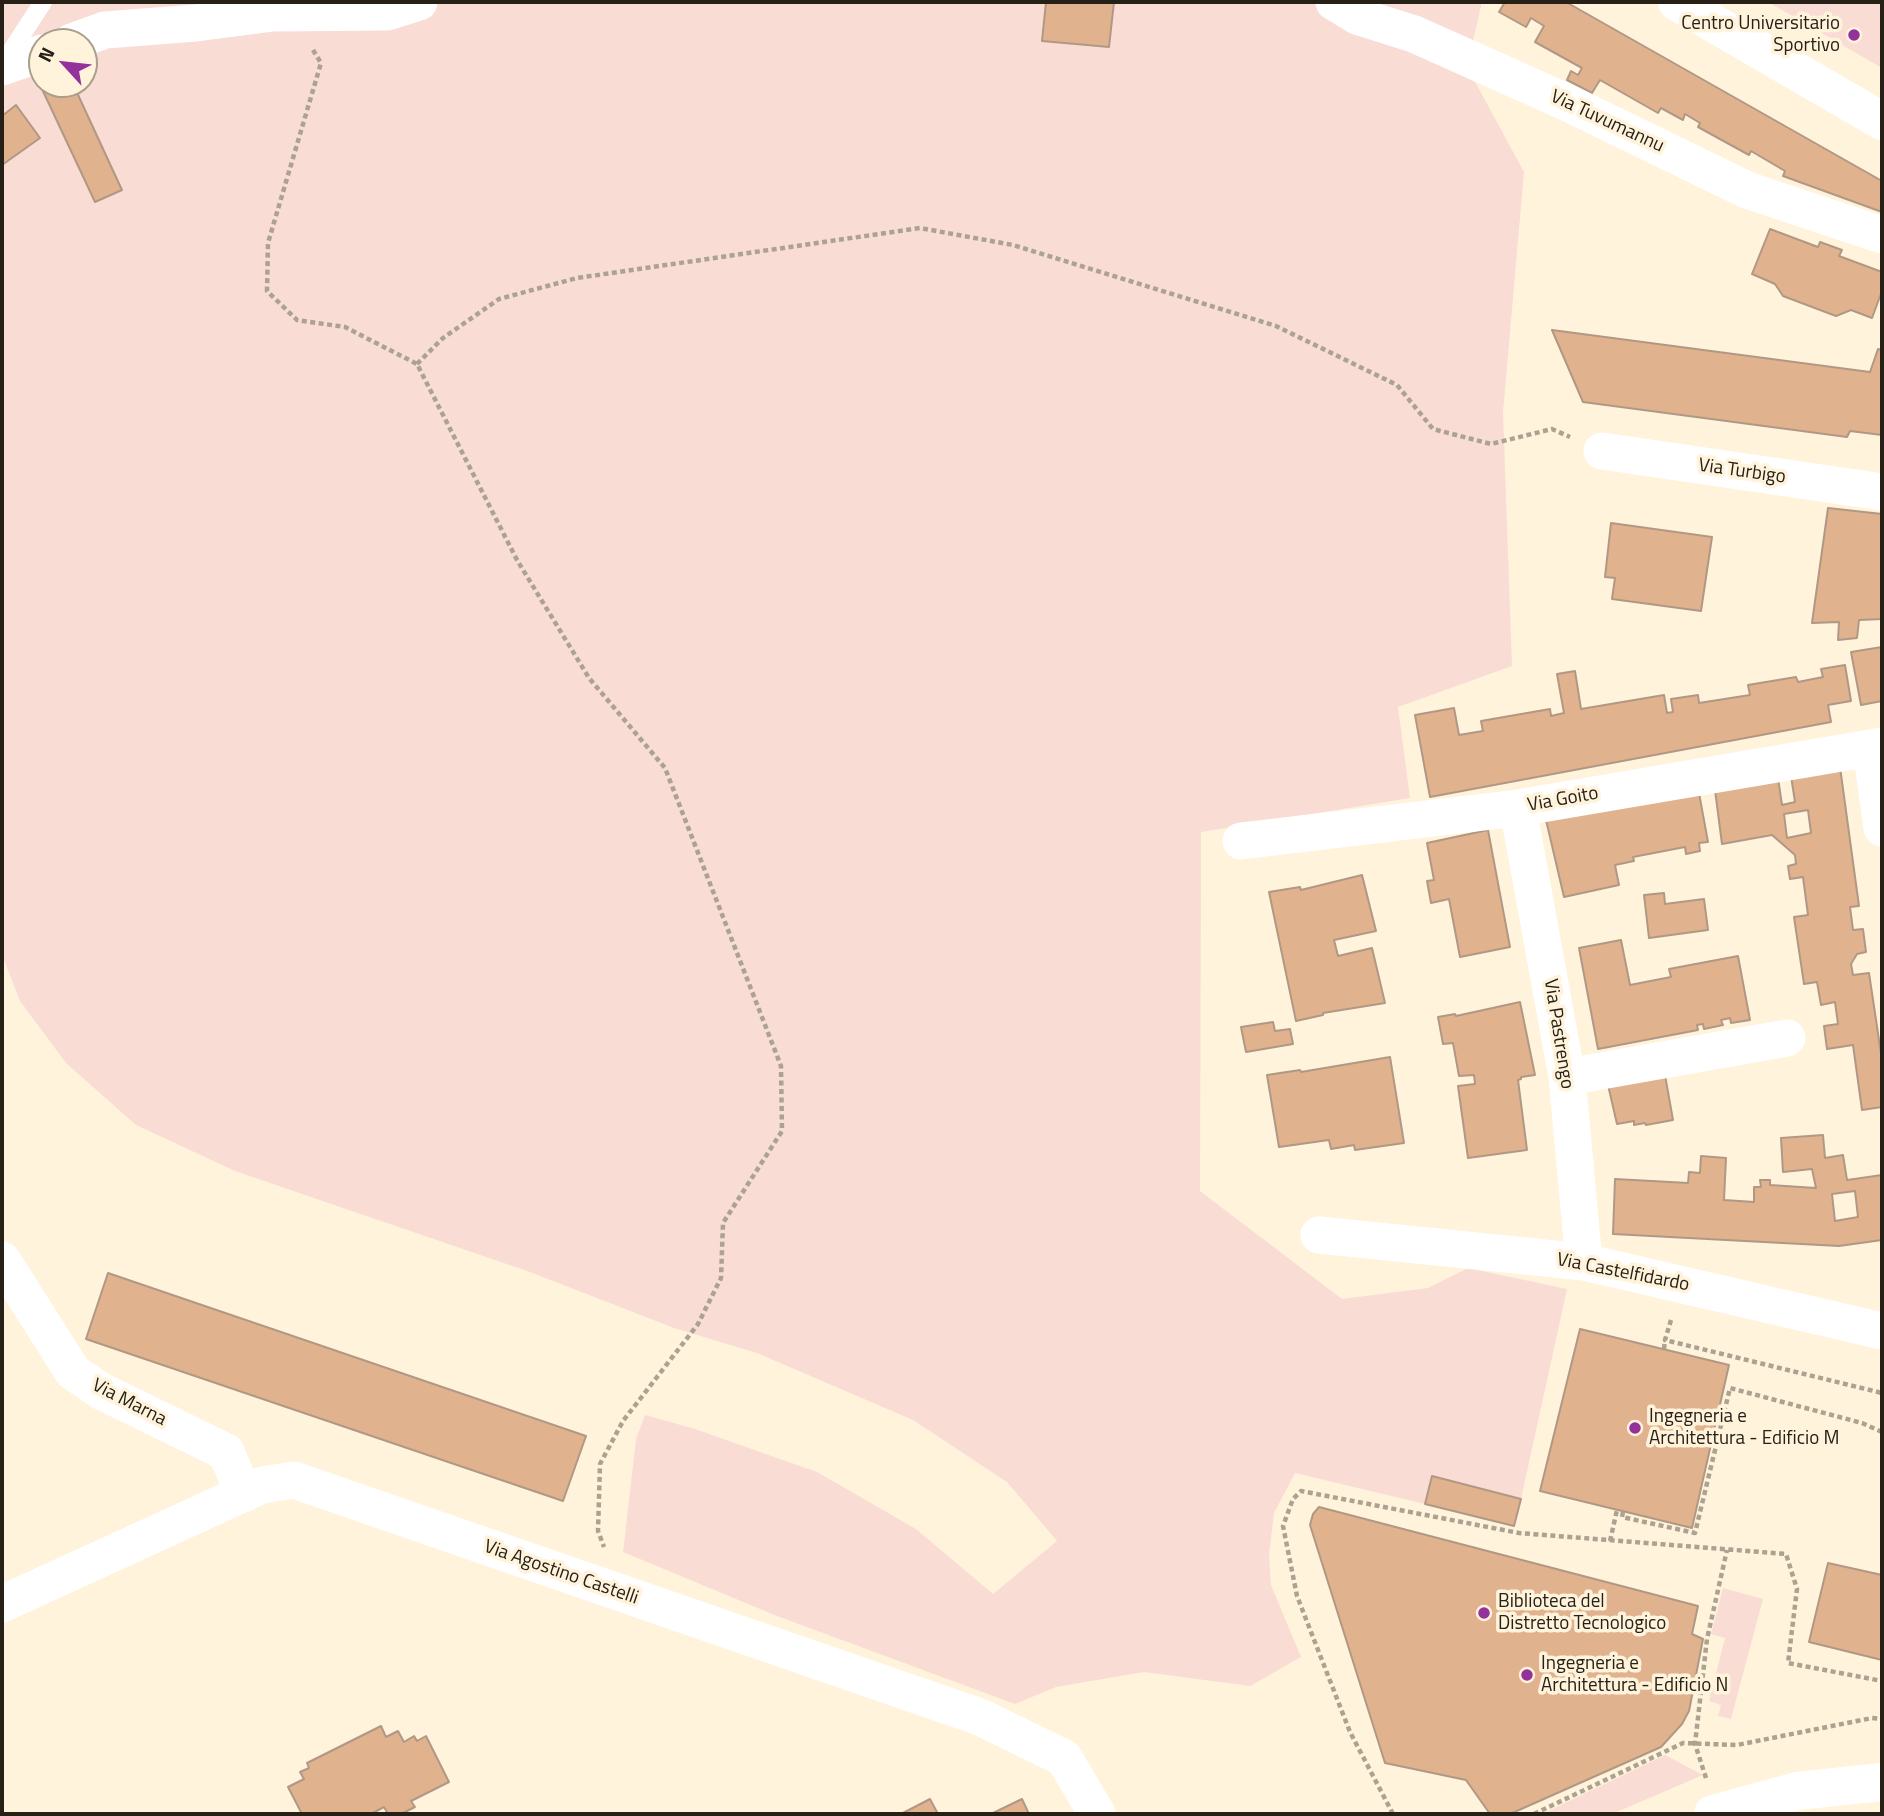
<!DOCTYPE html>
<html>
<head>
<meta charset="utf-8">
<style>
	body { margin:0 }
	#map { position:relative; width:1884px; height:1816px; overflow:hidden; background:#fff3dc; font-family:"Titillium Web",sans-serif }
	canvas { display:block }
	.frame { position:absolute; inset:0; border:4px solid #262016; pointer-events:none }
	.north { position:absolute; left:28px; top:28px; width:70px; height:70px; box-sizing:border-box; background:#fff3dc; border:2px solid #a89f8d; border-radius:50%; rotate:297deg; font-size:19px; font-weight:700; line-height:28px; text-align:center; color:#262016 }
	.north::after { content:''; display:block; margin:auto; width:24px; height:32px; background:#93329a; clip-path:polygon(50% 0,100% 100%,50% 72%,0 100%) }
</style>
</head>
<body>
<div id="map">
<canvas width="1884" height="1816"></canvas>
<div class="frame"></div>
<div class="north">N</div>
</div>
<script>
const g = document.querySelector('canvas').getContext('2d');
g.lineJoin = 'round';
function fillPath(path, color) {
  g.fillStyle = color;
  g.fill(path, 'evenodd');
}
function stroke(path, color, width, dash) {
  g.strokeStyle = color;
  g.lineWidth = width;
  g.lineCap = dash ? 'butt' : 'round';
  g.setLineDash(dash || []);
  g.stroke(path);
}
function label(font, color, halo, rows, align = 'center') {
  g.font = font + ' "Titillium Web",sans-serif';
  g.lineWidth = 7;
  g.setLineDash([]);
  g.textBaseline = 'middle';
  g.strokeStyle = halo;
  g.fillStyle = color;
  for (const [text, x, y, turn = 0] of rows) {
    g.save();
    g.translate(x, y);
    g.rotate((+turn || 0) * Math.PI / 180);
    g.textAlign = isNaN(turn) ? turn : align;
    if (halo) g.strokeText(text, 0, 0);
    g.fillText(text, 0, 0);
    g.restore();
  }
}
fillPath(new Path2D(`
	M2,2H1482L1467,67L1524,172L1503,412L1512,666L1398,707L1410,798L1201,832L1200,1191L1342,1299L1428,1288L1468,1268L1567,1289L1521,1499L1433,1476L1425,1504L1295,1473L1274,1513L1269,1555L1271,1585L1301,1657L1250,1686L1144,1672L1056,1687L1015,1704L777,1616L623,1552L636,1439L645,1415L695,1429L817,1472L916,1529L993,1594L1057,1541L1007,1482L913,1420L757,1353L674,1328L530,1272L235,1171L136,1125L66,1063L20,1001L2,955ZM42,42H84V84H42Z
	M1768,2H1882V68Z
	M1723,1588L1763,1599L1731,1719L1718,1716L1721,1705L1709,1701L1725,1638L1711,1634Z
	M1665,1755L1703,1775L1612,1814H1542Z`), '#f9dcd4');
const building = new Path2D(`
	M1046,2H1114L1109,47L1042,41Z
	M1505,2H1566L1882,181V212L1783,176L1785,171L1751,151L1749,155L1698,127L1700,123L1685,114L1683,120L1661,108L1658,113L1600,80L1592,93L1567,80L1571,71L1578,75L1582,68L1535,42L1544,26L1531,18L1526,27L1499,12Z
	M52,84H73L122,190L95,202L42,89Z
	M16,105L40,138L2,165V116Z
	M1770,229L1818,247L1820,242L1842,250L1839,256L1882,272V291L1872,318L1851,310L1836,316L1783,296L1775,284L1752,274Z
	M1552,330L1870,372L1878,349L1882,350V435L1850,431L1847,437L1583,402Z
	M1828,508L1882,514V619L1859,620L1857,638L1838,640L1839,622L1812,623Z
	M1611,523L1712,537L1701,611L1612,599L1615,578L1605,577Z
	M1882,647V701L1861,705L1851,652Z
	M1845,665L1851,701L1828,705L1831,722L1430,797L1415,715L1454,708L1459,735L1483,731L1481,721L1550,709L1551,716L1564,713L1557,674L1575,671L1581,709L1664,695L1667,713L1673,712L1671,699L1698,695L1699,703L1750,695L1748,685L1796,677L1798,682L1823,677L1821,669Z
	M1840,767L1859,906L1850,907L1853,930L1863,929L1866,952L1857,954L1851,964L1853,975L1869,973L1882,1060V1107L1862,1110L1853,1045L1827,1049L1824,1026L1838,1024L1835,1002L1821,1005L1817,982L1804,984L1794,917L1808,915L1803,877L1790,879L1788,866L1796,864L1795,855L1772,835L1722,844L1715,790L1778,778L1782,805L1795,802L1791,776ZM1808,810L1811,833L1787,838L1784,814Z
	M1699,793L1708,842L1699,843L1700,851L1686,854L1685,847L1633,857L1634,861L1615,865L1619,885L1564,897L1546,820Z
	M1488,830L1510,947L1460,957L1449,899L1431,903L1427,881L1434,880L1427,843Z
	M1362,875L1376,931L1334,940L1338,956L1372,948L1385,1003L1323,1013V1015L1296,1021L1269,892L1300,887L1301,890Z
	M1664,893L1665,904L1704,899L1708,930L1649,938L1644,895Z
	M1621,940L1630,985L1671,977L1669,969L1738,956L1750,1020L1731,1023L1730,1018L1721,1020L1723,1025L1704,1029L1703,1024L1697,1025L1698,1030L1598,1049L1579,948Z
	M1520,1002L1535,1075L1521,1077V1079L1518,1080L1527,1150L1468,1158L1458,1086L1475,1084L1474,1075L1459,1076L1453,1043L1443,1044L1438,1017L1455,1014L1456,1016Z
	M1273,1022L1275,1031L1290,1029L1293,1044L1246,1052L1241,1027Z
	M1390,1057L1404,1143L1355,1150L1354,1145L1331,1149L1329,1140L1279,1147L1267,1075L1300,1070L1301,1072Z
	M1665,1075L1673,1120L1646,1125L1645,1123L1634,1125V1121L1617,1124L1608,1085Z
	M1823,1135L1825,1158L1843,1155L1847,1180L1882,1175V1240L1839,1246L1613,1234L1615,1179L1688,1183L1689,1172L1700,1173L1701,1156L1726,1158L1724,1200L1754,1202V1187H1761L1760,1180H1770V1185L1816,1188L1812,1169L1783,1172L1781,1138ZM1855,1191L1858,1217L1835,1221L1832,1194Z
	M108,1273L586,1436L563,1501L86,1339Z
	M1580,1329L1729,1365L1692,1528L1540,1491Z
	M1432,1476L1521,1499L1514,1526L1425,1504Z
	M1319,1507L1698,1606L1692,1634L1703,1639L1689,1711L1682,1724L1661,1747L1510,1814H1490L1466,1780L1385,1763L1310,1525L1313,1514Z
	M1828,1563L1882,1575V1660L1809,1642Z
	M381,1726L386,1737L398,1731L404,1742L414,1736L417,1741L426,1736L449,1782L411,1801L415,1807L401,1814H388L384,1807L371,1814H302L288,1787L304,1779L300,1772L309,1768L307,1763Z
	M930,1799L938,1814H901Z
	M1022,1799L1029,1814H991Z`);
fillPath(building, '#e1b28e');
stroke(building, '#b19885', 2);
stroke(new Path2D(`
	M313,50L321,63L268,243L267,291L297,320L345,327L417,364L517,560L589,678L665,768L781,1066L782,1131L723,1223L721,1278L698,1324L623,1421L600,1464L598,1531L604,1547
	M417,364L443,338L499,299L577,278L920,228L1013,245L1276,326L1397,385L1433,429L1491,444L1552,429L1570,437
	M1671,1320L1665,1340L1882,1393
	M1664,1349L1665,1340
	M1623,1512L1622,1517L1695,1533L1730,1388L1862,1423L1882,1432
	M1610,1541L1617,1510
	M1706,1778L1695,1744L1707,1639L1727,1550
	M1393,1814L1350,1732L1297,1596L1283,1526L1293,1499L1301,1491L1519,1533L1786,1554L1797,1589L1788,1663L1882,1681
	M1534,1814L1683,1743L1737,1745L1872,1718L1882,1719`), '#aba290', 4.5, [5, 3.5]);
stroke(new Path2D(`
	M4,62L43,2`), '#fff', 18);
stroke(new Path2D(`
	M1334,2L1357,16L1414,34L1566,102L1747,190L1882,235
	M72,42L105,30L196,23L273,13L387,12L419,2
	M2,67L42,53
	M1602,451L1882,492
	M1871,748L1882,828
	M1518,808L1567,1077L1584,1262
	M1241,841L1518,808L1882,746
	M1567,1077L1787,1038
	M1319,1235L1584,1262L1882,1331
	M2,1260L73,1372L101,1391L226,1452L244,1494
	M2,1604L262,1485L294,1480L980,1717L1064,1758L1097,1814`), '#fff', 37);
stroke(new Path2D(`
	M1677,2L1882,121
	M1713,1814L1797,1791L1882,1782`), '#fff', 38);
for (const [x, y, r, color] of [
	[1854,35,7,"#93329a"],
	[1635,1428,7,"#93329a"],
	[1484,1613,7,"#93329a"],
	[1527,1675,7,"#93329a"]
]) {
  const dot = new Path2D();
  dot.arc(x, y, r, 0, 2 * Math.PI);
  g.fillStyle = color;
  g.fill(dot);
  stroke(dot, '#fff3dc', 2.5);
}
label('19px', '#262016', '#fff3dc', [
	["Centro Universitario",1840,24,"right"],
	["Sportivo",1840,46,"right"],
	["Ingegneria e",1649,1417],
	["Architettura - Edificio M",1649,1439],
	["Biblioteca del",1498,1602],
	["Distretto Tecnologico",1498,1624],
	["Ingegneria e",1541,1664],
	["Architettura - Edificio N",1541,1686]
], 'left');
label('19px', '#262016', '#fff3dc', [
	["Via Tuvumannu",1607,122,25],
	["Via Turbigo",1742,472,8],
	["Via Goito",1563,800,-10],
	["Via Pastrengo",1558,1034,81],
	["Via Castelfidardo",1623,1273,11],
	["Via Marna",129,1403,27],
	["Via Agostino Castelli",561,1573,19]
]);
</script>
</body>
</html>
